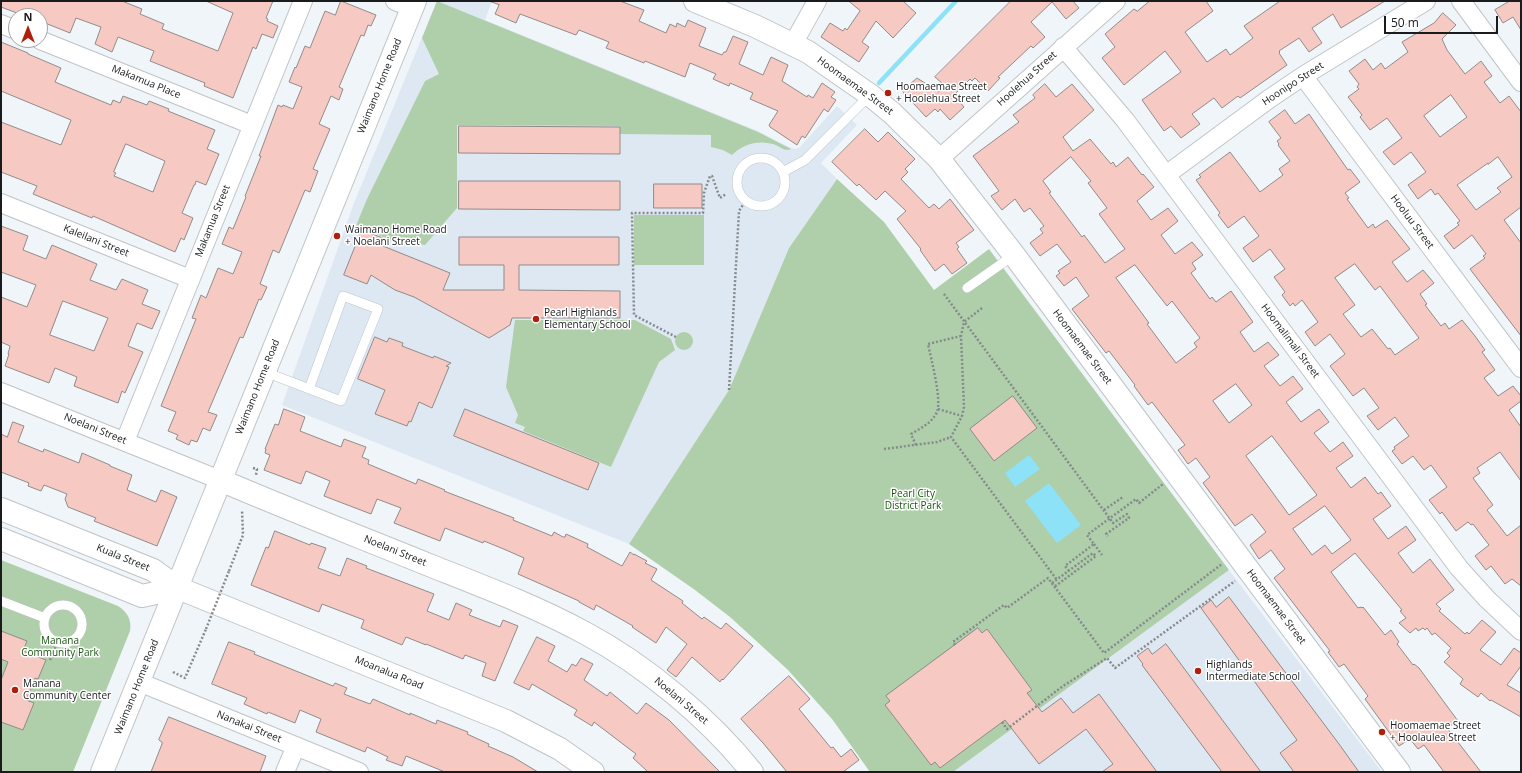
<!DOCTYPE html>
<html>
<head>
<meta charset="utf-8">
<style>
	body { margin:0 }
	#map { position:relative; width:1522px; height:773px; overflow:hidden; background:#f0f5fa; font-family:"Open Sans",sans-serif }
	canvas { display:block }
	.frame { position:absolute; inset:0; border:2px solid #191b1c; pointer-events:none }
	.north { position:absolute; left:8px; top:8px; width:40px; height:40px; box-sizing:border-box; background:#fff; border:1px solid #a3a4a4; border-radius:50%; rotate:0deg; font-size:11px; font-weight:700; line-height:16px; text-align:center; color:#191b1c }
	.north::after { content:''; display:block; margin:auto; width:14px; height:18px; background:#ae1f0c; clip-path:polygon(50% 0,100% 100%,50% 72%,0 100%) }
	.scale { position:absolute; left:1384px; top:16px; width:114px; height:18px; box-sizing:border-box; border:2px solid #191b1c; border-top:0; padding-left:5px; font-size:12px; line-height:14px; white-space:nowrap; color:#191b1c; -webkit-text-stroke:3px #fff; paint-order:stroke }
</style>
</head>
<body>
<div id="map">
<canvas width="1522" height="773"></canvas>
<div class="frame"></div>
<div class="north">N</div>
<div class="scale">50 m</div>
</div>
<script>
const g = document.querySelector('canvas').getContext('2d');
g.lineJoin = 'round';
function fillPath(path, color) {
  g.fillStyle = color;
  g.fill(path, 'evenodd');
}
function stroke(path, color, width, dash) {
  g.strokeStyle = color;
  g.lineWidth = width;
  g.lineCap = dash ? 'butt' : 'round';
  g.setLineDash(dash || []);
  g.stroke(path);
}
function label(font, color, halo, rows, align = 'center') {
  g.font = font + ' "Open Sans",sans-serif';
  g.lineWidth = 3;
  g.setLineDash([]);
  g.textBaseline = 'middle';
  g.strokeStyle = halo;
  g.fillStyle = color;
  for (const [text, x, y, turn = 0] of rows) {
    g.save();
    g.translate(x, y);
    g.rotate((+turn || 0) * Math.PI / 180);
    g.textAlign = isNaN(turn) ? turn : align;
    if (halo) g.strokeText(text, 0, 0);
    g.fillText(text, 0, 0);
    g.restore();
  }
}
fillPath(new Path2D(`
	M437,1H492L485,20L758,131L791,148L795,149L799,148L837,106L857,125L821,163L837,179L789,248L729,390L629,544L282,405L354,203Z
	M1229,570L1382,772H953Z`), '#dee8f3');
fillPath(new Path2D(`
	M437,1L758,132L791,149C784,152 780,146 773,144C758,140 743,144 732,155L723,150L711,147V135L620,134V126L457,125V208L425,245L388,239L356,226L367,199L425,81L439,74L422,38Z
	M837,179L884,222L934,290L989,249L1229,570L953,772H870L832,719L788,670L730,617L695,590L629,544L729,390L789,248Z
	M634,215H704V265H634Z
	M515,320H635L671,339L675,350L659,362L611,467L523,431L525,427L515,423L518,415L506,387Z
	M675 341a9 9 0 1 1 18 0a9 9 0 1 1-18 0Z
	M1,560L118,606C127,612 132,619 130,631L73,772H1Z`), '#afcfaa');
fillPath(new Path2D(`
	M1029,455L1040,469L1015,487L1005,473Z
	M1049,483L1081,525L1057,543L1025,501Z`), '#8de2f7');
stroke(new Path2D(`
	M879,83L956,1`), '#8de2f7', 4.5);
const building = new Path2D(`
	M1,1H122L142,9L140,14L164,24L162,29L218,51L233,13L206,1H273L266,18L268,19L267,21L278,26L273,38L262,34L256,49L253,47L233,98L204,86L205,83L150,61L154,51L118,37L112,52L95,44L101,27L76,18L70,33L40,21V16H25L1,7Z
	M341,1L376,15L371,26L368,25L364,36L361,35L339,87L343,89L339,100L331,96L319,124L330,129L313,169L318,171L310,192L305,190L279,253L273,250L260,284L267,287L261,300L259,299L243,338L240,337L208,412L217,415L210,431L203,428L197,442L191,440L189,445L176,439L178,435L168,431L176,412L161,406L196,319L192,318L201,295L206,298L218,268L233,274L242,252L222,244L229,227L233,229L246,197L245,196L261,156H259L278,105L282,107L283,105L293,109L302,87L289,82L295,67L296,68L305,46L310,48L325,11L335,15Z
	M489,1H620L644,10L639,21L666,33L670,24L676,27L677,23L685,27L688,20L706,28L699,46L722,55L724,52H726L733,36L748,42L739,64L763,75L771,57L788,65L782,81L807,97L808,95L813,98L822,83L835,92L831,97L836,100L828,112L824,109L805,138L802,136L797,145L770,127L769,125L778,111L750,99L753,93L730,83L729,86L713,79L716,74L690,63L685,77L645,61L644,63L606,48L609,42L579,30L576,35L520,14L516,23L495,14L499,5Z
	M849,1H903L916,13L893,38L876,21L862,42L869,47L859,62L821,37L830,23L843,31L845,28L847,30L860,11Z
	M1011,1H1073L1079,8L1066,19L1052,2L1031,22L1045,37L1033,48L1031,46L998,77L1000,78L988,91L975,78L972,81L970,79L954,95L964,107L950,120L940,109L938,112L935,109L926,117L902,91L917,78L939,92L944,85L935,77Z
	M1150,1H1206L1213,11L1185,32L1207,62L1226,49L1230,55L1253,38L1244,26L1280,1H1385L1341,28L1333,14L1312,28L1322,43L1309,52L1299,38L1279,51L1280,52L1279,53L1287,65L1240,98L1238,96L1222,108L1214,98L1192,114L1200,124L1181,138L1171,126L1164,131L1142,100L1181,72L1165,51L1124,85L1102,58L1115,47L1105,34L1134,9L1137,11Z
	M1510,1H1521V30L1513,17L1503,23L1495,10Z
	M1443,13L1456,25L1442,39L1447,50L1465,74L1481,61L1492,76L1484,82L1500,103L1509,96L1521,112V207L1504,220L1521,243V336L1470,269L1485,258L1483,256L1486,254L1472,235L1454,249L1444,236L1459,225L1457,223L1460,221L1438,193L1435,195L1431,189L1418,199L1408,185L1426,172L1411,152L1394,165L1383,152L1402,138L1387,118L1370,130L1360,117L1362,115L1348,97L1359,89L1357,87L1359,84L1349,71L1365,59L1373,70L1381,63L1385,69L1408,52L1402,42L1434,23ZM1451,95L1467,117L1440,137L1424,116ZM1498,157L1512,177L1497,188L1501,192L1476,210L1457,185L1488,163V164Z
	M1,42L28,53V54L61,68L55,82L111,105L113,100L120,103L123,96L147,105L149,101L169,109L168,111L215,130L207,149L219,154L206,185L196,181L195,185H194L182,213L193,218L184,240L181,238L175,252L93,216L92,218L33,194L37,186L1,172V122L61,145L71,120L1,91ZM126,144L165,161L153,192L114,176L116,173L114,172Z
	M1045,84L1056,97L1072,84L1094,110L1063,137L1073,151L1090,139L1111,164L1113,162L1116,167L1128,157L1142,175L1143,174L1154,187L1137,201L1151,220L1168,208L1178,221L1161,235L1175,254L1192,242L1203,255L1192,263L1196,269L1191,273L1210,299L1212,297L1216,302L1231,291L1253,322L1240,332L1254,352L1268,342L1279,355L1264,366L1280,386L1293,376L1303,389L1286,402L1301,422L1319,409L1329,422L1314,433L1330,452L1343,442L1353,456L1336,468L1351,488L1365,477L1378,494L1381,492L1391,506L1373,519L1388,539L1406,526L1416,540L1398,553L1413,573L1430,559L1454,590L1436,604L1441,609L1439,611L1465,634L1467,632L1469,634L1482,620L1496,632L1480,650L1501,665L1514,648L1521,653V666L1507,685L1521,693V717L1491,700L1490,701L1481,693L1478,697L1460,684L1463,679L1444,662L1450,656L1447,653L1451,648L1435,633L1432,635L1427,628L1425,630L1423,628L1418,631L1416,628L1410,633L1399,623L1406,618L1400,611L1402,610L1355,553L1331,572L1358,608L1361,607L1362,608L1363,607L1385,635L1391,630L1399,642L1397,644L1413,665L1414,664L1419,668L1458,721L1447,728L1481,772H1444L1424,745L1418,749L1410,739L1399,746L1365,699L1368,696L1344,664L1339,667L1328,652L1330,651L1274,578L1285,569L1271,550L1259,559L1250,545L1266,532L1252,514L1235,526L1203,483L1210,477L1196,458L1188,464L1178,450L1185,445L1152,402L1148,405L1134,386L1135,385L1109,351L1106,353L1072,309L1089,296L1076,277L1064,286L1056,276L1060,273L1058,271L1071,262L1057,244L1040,256L1030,243L1043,233L1040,229L1044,226L1030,208L1024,212L1015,199L1002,210L991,196L999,191L973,156L1019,122L1013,115L1035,98L1033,95ZM1071,157L1091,181L1088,183L1107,208L1099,214L1125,249L1105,263L1084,235L1082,237L1049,193L1051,192L1043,181ZM1135,265L1167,306L1172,301L1200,338L1194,343L1197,347L1176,363L1147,324L1149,323L1116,278ZM1236,384L1252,405L1229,423L1213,401ZM1272,436L1317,495L1289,515L1246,456ZM1325,506L1351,540L1332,554L1325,545L1312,555L1293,529Z
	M1285,110L1295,124L1309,114L1348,170L1350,169L1360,182L1345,193L1349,198L1347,199L1368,228L1373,224L1375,228L1387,220L1410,249L1392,262L1407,282L1423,270L1434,283L1420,294L1427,304L1425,305L1441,326L1445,323L1449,329L1462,320L1475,336L1485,350L1482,352L1495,370L1484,378L1498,396L1513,386L1521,396V401L1509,410L1521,427V481L1500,452L1477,468L1480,473L1473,478L1493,505L1487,510L1507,536L1521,525V586L1512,579L1505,584L1491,566L1486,570L1475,556L1489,545L1473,524L1471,525L1468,522L1456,531L1442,512L1440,514L1429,500L1447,487L1431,465L1424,470L1413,456L1402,464L1392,451L1395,449L1394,447L1409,436L1395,417L1378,430L1367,416L1379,408L1364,388L1353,396L1330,366L1345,354L1330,334L1315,346L1305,332L1318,322L1302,300L1295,306L1293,303L1290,306L1282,295L1285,292L1274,277L1285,269L1270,249L1253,262L1243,248L1259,236L1244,216L1228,228L1218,215L1220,213L1196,180L1201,177L1199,175L1230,152L1260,192L1283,175L1279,169L1290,161L1278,145L1279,144L1277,141L1281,138L1269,122ZM1355,264L1375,290L1380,286L1419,338L1395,355L1390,348L1388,349L1372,329L1361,337L1343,314L1355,305L1335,278Z
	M459,126L620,127V154L459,153Z
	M865,129L878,142L888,132L915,159L905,169L908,172L901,179L929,208L934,204L939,209L950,199L974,230L956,243L959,247L957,249L967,263L952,274L944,264L935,271L920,250L921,249L897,219L906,211L885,191L876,200L859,184L857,186L832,162Z
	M459,181H620V210L459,209Z
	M654,184H702V208H654Z
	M1,226L28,236L23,250L46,259L52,245L97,264L90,280L116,290L122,279L148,290L142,304L160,311L152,329L137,323L128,346L143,352L125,393L122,391L118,403L74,386L77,377L55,368L49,383L5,366L9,354H8L10,346L1,342V297L27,307L36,285L1,272ZM63,301L108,318L94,351L50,335Z
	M362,230L385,239L383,246L450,273L443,290H504V265H459V237H619V265H519V290L620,291V318H512L510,325L489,338L414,297L395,290L371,275L367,284L344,275Z
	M375,337L387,342L389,338L403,343L402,346L433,358L434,356L451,363L446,366L449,367L432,408L419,402L411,422L409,421L407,426L375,414L385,390L358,379Z
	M1013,396L1037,428L994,461L970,429Z
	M284,409L305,417L300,431L341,447L344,439L366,447L362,457L369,460L368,464L416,484L418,479L445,490L444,491L514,518L513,520L552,536L554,532L563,537H565L566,534L588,544L587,547L622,566L630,552L634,555V554L647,561L645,563L657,569L651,580L683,601L682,603L702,619L704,617L721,629L726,623L753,646L723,680L722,679L720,682L692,657L676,677L667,670L687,644L666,627L656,643L632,627L633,626L596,605L594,610L579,602V601L518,574L524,558L506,550L484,541L483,543L445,528L440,541L394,523L401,508L377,499L371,514L324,496L330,481L306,471L301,484L264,470L270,455L265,453L266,449H265L275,424L278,425Z
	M465,409L599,463L588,490L454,436Z
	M13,422L24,426L18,442L43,452L44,449L79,463L82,453L110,465V466L132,475L127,490L156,502L161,490L177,497L157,546L94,521L96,518L68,507L65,499L67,494L44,485L41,491L28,486L29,483L1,472V434L7,437Z
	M275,531L310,545L311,543L326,548L318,568L340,576L347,558L367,566L366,568L434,594L427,611L449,620L456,603L472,610L469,615L500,627L503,620L518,626L495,681L482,676L486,663L465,655L463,659L426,644V645L406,637L402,645L361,628L364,620L322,604L319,612L251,585L266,547L268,548Z
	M1229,597L1339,744L1359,772H1294L1280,753L1297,740L1201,608L1211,600L1216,607Z
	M978,628L982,633L987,629L1032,690L1027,693L1042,712L1061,698L1073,713L1099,694L1157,772H1102L1113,764L1086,729L1039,764L1005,720L940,768L935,762L931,765L885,705L890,701L886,696Z
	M1,631L27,641L23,651L46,660L38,679L35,678L26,700L34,703L23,730L1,722V680L8,662L1,659Z
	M537,637L555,646L548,661L567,672L572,664L576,666L581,658L593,664L584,680L607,696L610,692L637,714L646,703L669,720L720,772H648L633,758L636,754L594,722L592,726L574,715L577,710L532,684L529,690L514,683Z
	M229,642L255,652L254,654L333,686L335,683L347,688L344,694L370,704L373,699L410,715V713L436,724L437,720L468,732L467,734L489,744L488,746L513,757L538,772H445L406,756L402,766L386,760L388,757L367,747L365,752L316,732L321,719L300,710L295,723L268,712L267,714L244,704L247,698L212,684Z
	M1166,644L1261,772H1222L1142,665L1143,664L1137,656L1148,648L1152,654Z
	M789,676L810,699L799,709L831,748L833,747L841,757L851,749L859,760L843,772H787L763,743L741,719Z
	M169,717L266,756L260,772H151L162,744V742L159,740Z`);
fillPath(building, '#f6c9c2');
stroke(building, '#918b8a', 1);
const lane = new Path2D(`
	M737 182a24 24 0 1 1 48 0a24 24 0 1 1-48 0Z
	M783,172L805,160L870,95
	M967,288L1014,255
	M265,372L341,401L378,309L343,296L309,389
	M1,601L45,618
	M44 624a19 19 0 1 1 38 0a19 19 0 1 1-38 0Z`);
const street = new Path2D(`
	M395,1L412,8
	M1461,1L1521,82
	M1,24L16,30
	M40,40L252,125
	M793,44L817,1
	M1063,47L1125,120L1459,568L1487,599L1521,631
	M1303,76L1521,368
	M939,159L1116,1
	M1166,175L1269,99L1303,76L1426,1
	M1,203L190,279
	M1,392L220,480
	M125,441L303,1
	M139,682L359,772
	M285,772L296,746`);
const secondary = new Path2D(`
	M695,1L755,26L808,52L870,95L892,113L939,159L1014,255L1399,772
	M220,480C290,510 360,537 429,565C482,586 535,606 585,633C645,665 710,719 752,772
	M1,509L153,570L178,588L506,721L560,749L593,772
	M1,539L142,596L178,588
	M102,772L415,1`);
stroke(lane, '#bfc4c8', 10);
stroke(street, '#bfc4c8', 20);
stroke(secondary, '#bfc4c8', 24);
stroke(new Path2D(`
	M944,294L1113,523L1127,514L1129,518L1106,534L1108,536
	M982,308L964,322L961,336L964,407L962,416L951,437L1057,580
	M676,337L634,315L632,213H703L704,193L710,176H712L720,198L726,194
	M729,390L739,211L746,200
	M938,409L962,416
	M916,445L911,434C921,428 932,423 937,412C942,399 931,359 928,344L961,336
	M884,449L937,442L951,437
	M253,468L257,469L256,475
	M1104,510L1123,497
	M1094,544L1102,555
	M229,571L243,535L242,510
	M1069,571L1065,566L1094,544L1087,535L1136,499L1139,503L1163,484
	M1052,583L1093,553L1096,556L1054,587
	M955,645L953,642L1004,605L1007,608L1048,578L1104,653L1222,564
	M50,660L58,642
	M173,672L185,678L206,629
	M108,692L111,694
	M1002,722L1007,729L1063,686L1107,658L1115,668L1235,581`), '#868a8d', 2.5, [2, 2]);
stroke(lane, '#fff', 9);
stroke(street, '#fff', 18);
stroke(secondary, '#fff', 22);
stroke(new Path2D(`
	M206,629L229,571`), '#868a8d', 2.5, [2, 2]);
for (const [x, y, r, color] of [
	[888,93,4,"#ae1f0c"],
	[337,236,4,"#ae1f0c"],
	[536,319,4,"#ae1f0c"],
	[1198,671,4,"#ae1f0c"],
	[15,690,4,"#ae1f0c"],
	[1382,732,4,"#ae1f0c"]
]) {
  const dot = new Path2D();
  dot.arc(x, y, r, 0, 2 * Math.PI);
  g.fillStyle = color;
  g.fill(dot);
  stroke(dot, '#fff', 1.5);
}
label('10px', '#191b1c', '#fff', [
	["Hoolehua Street",1027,79,-42],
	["Makamua Place",146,82,22],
	["Hoonipo Street",1293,84,-33],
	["Waimano Home Road",380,86,-68],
	["Hoomaemae Street",855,86,36],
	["Makamua Street",213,221,-68],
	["Hooluu Street",1412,222,53],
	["Kaleilani Street",96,241,22],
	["Hoomalimali Street",1290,341,53],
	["Hoomaemae Street",1082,347,53],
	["Waimano Home Road",258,387,-68],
	["Noelani Street",95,429,22],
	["Noelani Street",395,551,22],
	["Kuala Street",123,558,22],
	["Hoomaemae Street",1276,607,53],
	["Moanalua Road",389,673,22],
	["Waimano Home Road",137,687,-68],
	["Noelani Street",681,701,40],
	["Nanakai Street",249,727,22]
]);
label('10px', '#191b1c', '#fff', [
	["Hoomaemae Street",896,87],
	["+ Hoolehua Street",896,99],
	["Waimano Home Road",345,230],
	["+ Noelani Street",345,242],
	["Pearl Highlands",544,313],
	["Elementary School",544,325],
	["Highlands",1206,665],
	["Intermediate School",1206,677],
	["Manana",23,684],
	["Community Center",23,696],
	["Hoomaemae Street",1390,726],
	["+ Hoolaulea Street",1390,738]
], 'left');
label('10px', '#185510', '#fff', [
	["Pearl City",913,494],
	["District Park",913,506],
	["Manana",60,641],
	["Community Park",60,653]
]);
</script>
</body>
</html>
